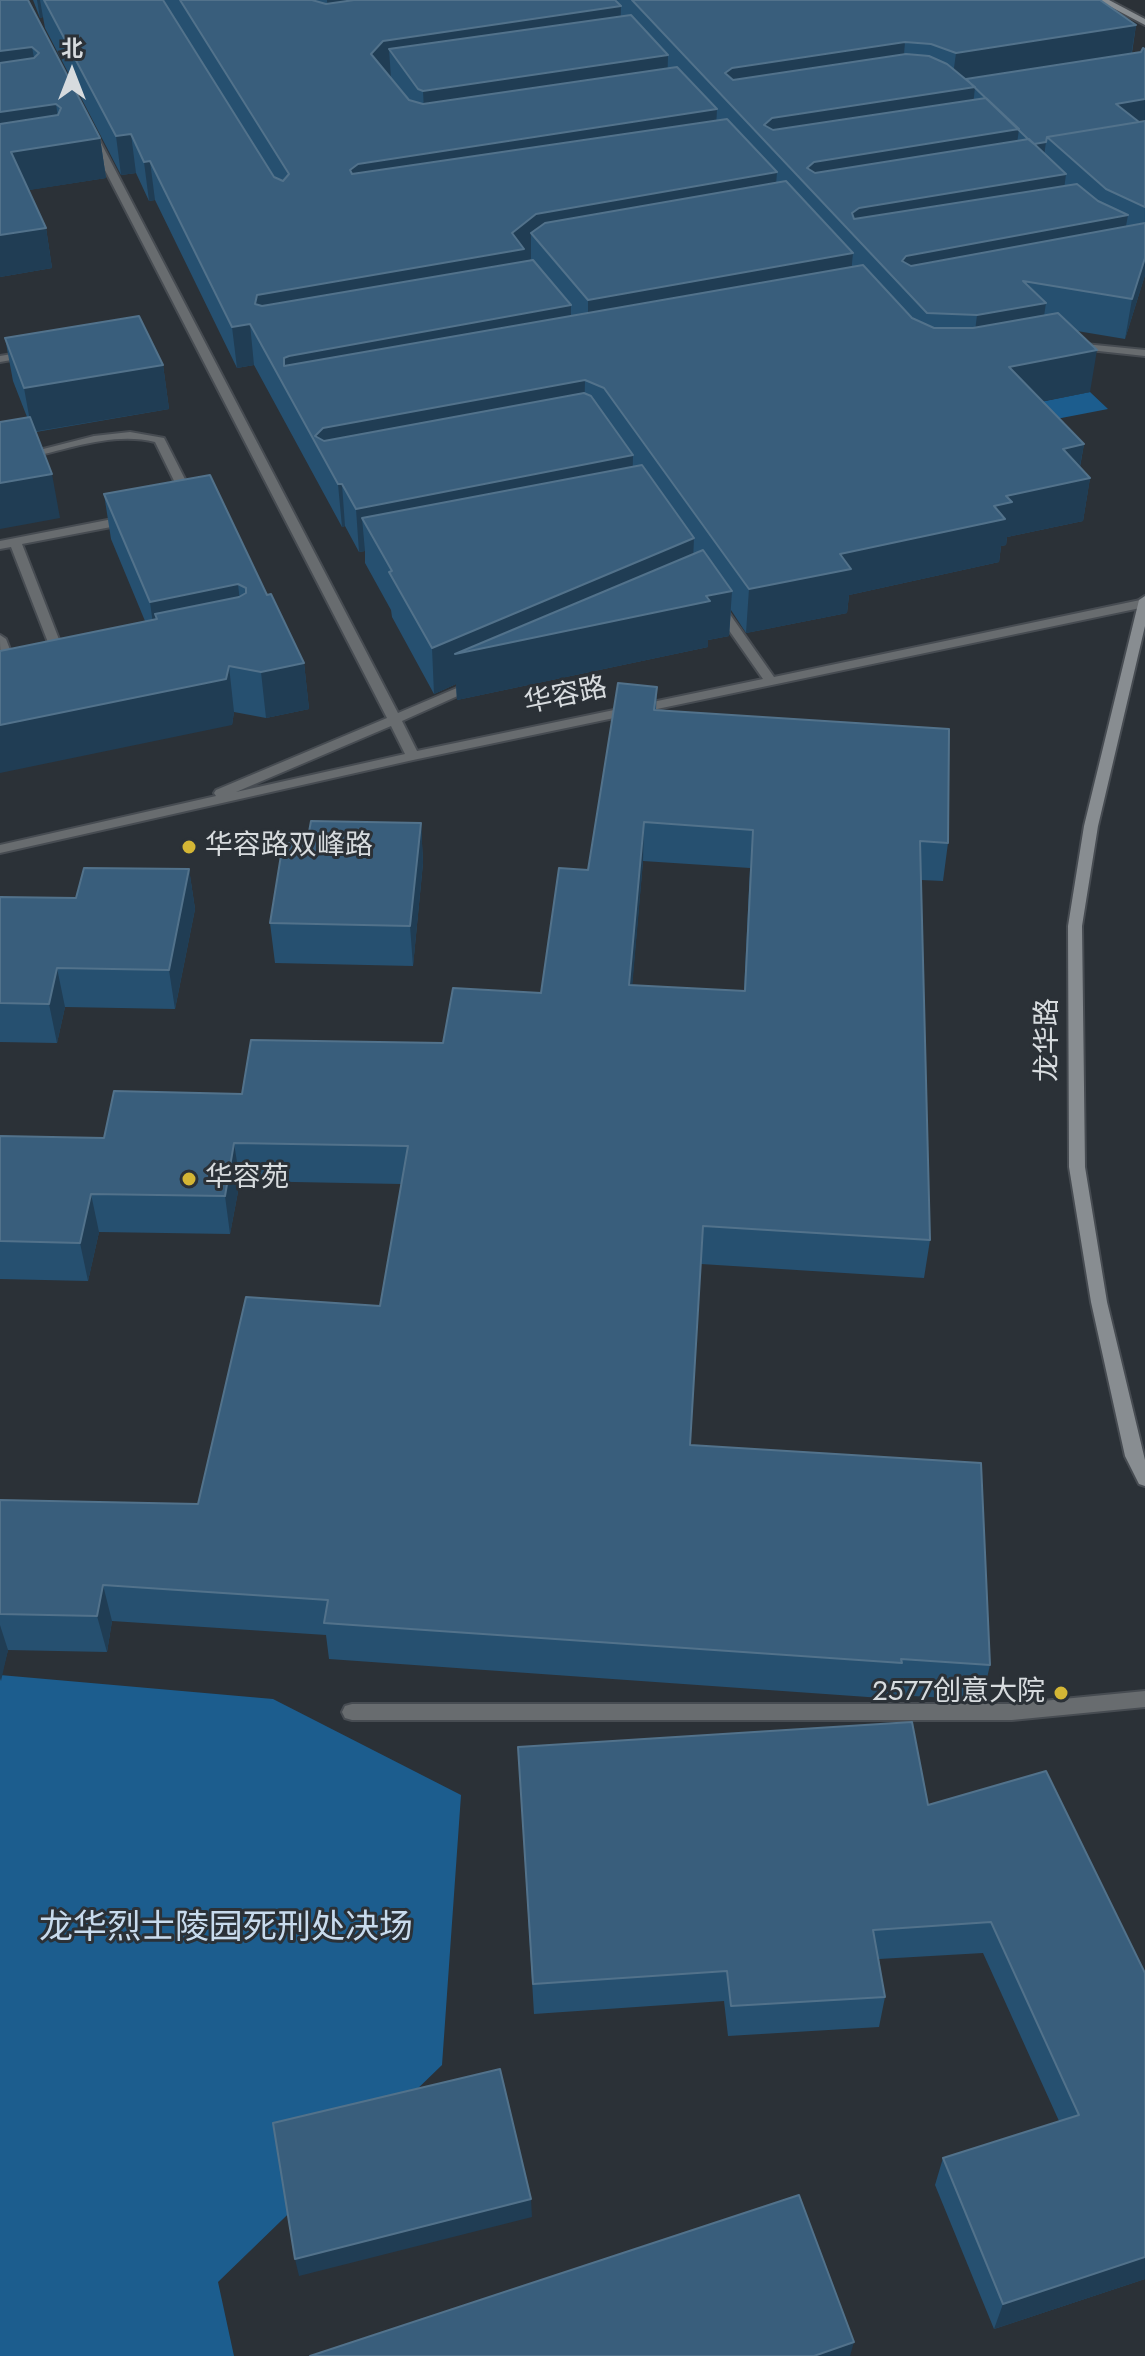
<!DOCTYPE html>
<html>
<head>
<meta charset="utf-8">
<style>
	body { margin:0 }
	#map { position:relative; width:1145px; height:2356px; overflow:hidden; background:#2b3137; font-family:Jost,"Noto Sans SC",sans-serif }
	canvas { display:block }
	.north { position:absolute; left:32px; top:32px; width:80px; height:80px; -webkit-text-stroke:6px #2b3137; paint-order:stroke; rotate:0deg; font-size:22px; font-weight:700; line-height:32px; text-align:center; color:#d7dbde }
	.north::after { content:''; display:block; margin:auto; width:28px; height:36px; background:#d7dbde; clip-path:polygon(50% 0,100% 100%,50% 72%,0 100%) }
</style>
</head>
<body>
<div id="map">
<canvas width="1145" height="2356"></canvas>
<div class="north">北</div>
</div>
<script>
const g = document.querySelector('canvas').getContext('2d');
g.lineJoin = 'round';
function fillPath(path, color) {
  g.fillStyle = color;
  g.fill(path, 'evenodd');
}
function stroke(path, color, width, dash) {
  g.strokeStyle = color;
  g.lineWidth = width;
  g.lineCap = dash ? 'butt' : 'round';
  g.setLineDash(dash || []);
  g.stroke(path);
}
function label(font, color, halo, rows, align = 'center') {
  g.font = font + ' Jost,"Noto Sans SC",sans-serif';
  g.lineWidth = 6;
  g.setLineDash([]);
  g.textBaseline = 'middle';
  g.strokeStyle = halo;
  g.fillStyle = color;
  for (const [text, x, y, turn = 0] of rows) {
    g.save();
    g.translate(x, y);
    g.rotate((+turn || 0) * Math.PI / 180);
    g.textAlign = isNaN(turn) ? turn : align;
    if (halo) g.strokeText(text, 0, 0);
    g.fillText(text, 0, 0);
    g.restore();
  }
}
fillPath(new Path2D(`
	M1090,392L1108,409L932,443L917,427Z
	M0,1675L273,1699L461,1795L442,2065L218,2282L234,2356H0Z`), '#1c5d8e');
const street = new Path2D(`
	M94,136L99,139L398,713L471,682H481L482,685L402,721L417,751L763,679L712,606L718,602L722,603L774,677L1145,599V607L413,760L0,853V845L216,796L214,793L216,790L387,718L89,139ZM391,726L405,754L236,792Z
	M1075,343L1145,350V356L1071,348V344Z
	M30,351L35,354L34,356L0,362V356Z
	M130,432L164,438L192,493L190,504H182L180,493L155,442C113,431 67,450 26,458L20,455L94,436Z
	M128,516L134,520L132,523L22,544L67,660L66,663H56L11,547L0,549V541Z
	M0,635L6,639L17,668L16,671H6C0,659 0,649 0,635Z
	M1145,1691V1707L1012,1720H352L345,1718L342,1712L345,1706L352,1704H1012Z`);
const secondary = new Path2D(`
	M1098,0H1109L1145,19V25Z
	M1145,596V626L1098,826L1082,926L1085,1167L1107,1302L1145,1460V1486L1139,1484L1125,1456L1091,1302L1069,1167L1068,926L1084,826L1139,600Z`);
stroke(street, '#474c52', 4);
stroke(secondary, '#474c52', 4);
fillPath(street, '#686c6f');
fillPath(secondary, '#888d91');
fillPath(new Path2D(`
	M0,0H28L100,138L106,178L28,190L46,228L52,268L0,277Z
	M33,0H163L164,1V0H1100L1136,25L1132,53L1138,121L1139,122L1145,121V275L1125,339L1077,331L1090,392L1042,401L1084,444L1080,467L1090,478L1083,521L1007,537L1006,545L1001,546L999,562L849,595L847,613L746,633L731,610L729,636L708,640V647L457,700L456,684L434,694L392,617L391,610L365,563V551L359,552L345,526L342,527L254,365L237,368L155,200L149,201L136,173L121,175L45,28L43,17L40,18Z
	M5,338L163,365L169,409L36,432L60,518L27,417L13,381Z
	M104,494L267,595L304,663L309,709L266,718L234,712L232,725L145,621L111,539Z
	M657,687L656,710L948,843L943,881L921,880L930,1240L924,1278L701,1264L690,1445L990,1665L982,1700L896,1695V1699L329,1659L326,1635L112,1621L107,1652L8,1650L0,1681V1500L198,1504L380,1306L401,1184L240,1181L230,1234L99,1232L88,1281L0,1279V1136L104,1138L242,1094L443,1043L541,993ZM643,861L750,868L744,991L632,985Z
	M421,823L423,863L413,966L275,963L270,923L307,843Z
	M189,869L195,909L175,1009L65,1007L57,1043L0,1042V897L76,898Z
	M518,1747L928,1805L1145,1973V2279L994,2329L935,2185L943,2158L1059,2121L983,1953L879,1959L885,1997L879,2027L728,2036L724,2001L534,2014Z`), '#265070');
fillPath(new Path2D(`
	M37,0H40L43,17L40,18Z
	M327,0H567L329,29Z
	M621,6L620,44L389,49L391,78L371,54L383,41Z
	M1136,25L1130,62L951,90L956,53Z
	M905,42L902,79L731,105L725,73L732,68Z
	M32,47L39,85L0,90V51Z
	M668,55L667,95L425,131L423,91Z
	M975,87L971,125L778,155L764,125L772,118Z
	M1145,99V120L1113,125L1116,104Z
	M56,104L62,143L0,152V112Z
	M717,109L715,148L353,209L350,170L358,164Z
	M1019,129L1014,167L819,199L807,168L814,162Z
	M131,134L136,173L121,175L116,136Z
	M100,138L106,178L17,192L11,152Z
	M1046,142L1043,163L1033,144Z
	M150,161L155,200L149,201L144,162Z
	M777,172L774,212L531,233V259L524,264L261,336L260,345L255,304L257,295L512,233L536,214Z
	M1066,174L1061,213L864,246L852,213L859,208Z
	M1128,215L1121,254L909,294L902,261L906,256Z
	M46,228L52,268L0,277V235Z
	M853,253L849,295L588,343V300Z
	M1145,258V275L1125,339L1132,299Z
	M1046,303L1040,343L972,355L977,315Z
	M571,305V346L286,391L284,358L289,356Z
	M250,324L254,365L237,368L232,327Z
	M1097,350L1090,392L1003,409L1009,367Z
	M163,365L169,409L32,432L24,388Z
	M585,380L584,422L330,469L315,436L323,428Z
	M1084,444L1077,481L1090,478L1083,521L1007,537L1006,545L1001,546L999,562L849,595L847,613L746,633L749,589L840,554L994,506L1063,449Z
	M633,455L632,498L362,518L365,551L359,552L356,509Z
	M52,474L60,518L0,529V483Z
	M338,484H342L345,526L342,527Z
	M694,538L692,584L706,596L732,591L729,636L708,640V647L457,700L456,684L434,694L432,648Z
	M238,584L243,629L157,619L155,614L160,646L156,647L150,602Z
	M304,663L309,709L266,718L261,672Z
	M229,666L234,712L232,725L0,773V725Z
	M644,822L643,861L629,1024V985Z
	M421,823L423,863L413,966L410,926Z
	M189,869L195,909L175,1009L169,970Z
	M57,968L65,1007L57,1043L49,1004Z
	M234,1143L240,1181L230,1234L225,1196Z
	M91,1194L99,1232L88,1281L80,1243Z
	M103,1585L112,1621L107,1652L97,1616Z
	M0,1625L8,1650L1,1681L0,1678Z
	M531,2199L532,2217L299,2276L295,2259Z
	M1145,2257V2279L994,2329L1003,2304Z
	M854,2342L850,2356H814Z`), '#203d54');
const building = new Path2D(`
	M0,0H28L100,138L11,152L46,228L0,235V124L58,115L61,108L56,104L0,112V63L34,58L39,53L32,47L0,51Z
	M44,0H163L274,177L283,181L289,174L180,0H312L326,4L354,0H615L621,6L383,41L371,54L409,100L423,104L677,67L717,109L358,164L350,170L352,174L727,119L777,172L536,214L512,233L524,249L257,295L255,304L262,306L533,260L571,305L289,356L284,358V366L863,265L912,318L934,328H973L1058,313L1097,350L1009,367L1084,444L1063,449L1090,478L1006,496L1012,502L994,506L1005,519L840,554L851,569L749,589L604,388L585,380L323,428L315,436L324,441L584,393L591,396L633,455L356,509L342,484H338L250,324L232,327L150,161L144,162L131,134L116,136Z
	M632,0H1100L1136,25L956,53L931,44L905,42L732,68L725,73L733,80L906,54L929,56L947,64L975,87L772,118L764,125L773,130L986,98L1019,129L814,162L807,168L815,173L1029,139L1066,174L859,208L852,213L854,219L1077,184L1098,201L1128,215L906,256L902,261L911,266L1145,223V258L1132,299L1023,281L1046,303L977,315L927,313Z
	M631,15L668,55L423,91L418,89L389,49Z
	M1143,48L1145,49V99L1116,104L1139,122L1047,137L1046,142L1034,144L1028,139L966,79L1141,52Z
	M1145,121V207L1106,189L1047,137Z
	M786,181L853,253L588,300L531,233L545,223Z
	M139,316L163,365L24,388L5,338Z
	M30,417L52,474L0,483V422Z
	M642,465L694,538L432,648L389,572L392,571L362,518Z
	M210,475L267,595L271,594L304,663L261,672L229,666L226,679L0,725V651L157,619L155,614L239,597L246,593V588L238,584L150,602L104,494Z
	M703,550L732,591L706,596L710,601L455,654Z
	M618,683L657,687L654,710L949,729L948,843L920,841L930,1240L703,1226L690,1445L981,1463L990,1665L901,1659L902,1663L324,1623L328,1600L103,1585L97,1616L0,1614V1500L198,1504L246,1297L380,1306L408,1146L234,1143L225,1196L91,1194L80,1243L0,1241V1136L104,1138L114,1091L242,1094L251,1040L443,1043L453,988L541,993L559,868L588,870ZM644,822L753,830L745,991L629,985Z
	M311,821L421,823L410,926L270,923L283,843H307Z
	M84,868L189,869L169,970L57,968L49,1004L0,1003V897L76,898Z
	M912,1722L928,1805L1046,1771L1145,1973V2257L1003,2304L943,2158L1079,2115L991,1922L873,1930L885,1997L731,2006L727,1971L533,1984L518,1747Z
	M500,2069L531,2199L295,2259L273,2123Z
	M799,2195L854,2342L814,2356H310Z`);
fillPath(building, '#395e7c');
stroke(building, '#52728b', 2);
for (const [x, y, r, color] of [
	[189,847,8,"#d4b635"],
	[189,1179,8,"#d4b635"],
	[1061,1693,8,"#d4b635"]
]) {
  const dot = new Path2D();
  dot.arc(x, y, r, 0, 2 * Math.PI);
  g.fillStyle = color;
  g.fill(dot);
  stroke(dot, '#2b3137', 3);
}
label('28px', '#d7dbde', '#2b3137', [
	["华容路",566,697,-12],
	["龙华路",1049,1040,-90]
]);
label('28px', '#d7dbde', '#2b3137', [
	["华容路双峰路",205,847],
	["华容苑",205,1179],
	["2577创意大院",1045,1693,"right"]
], 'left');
label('34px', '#c8dbed', '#2b3137', [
	["龙华烈士陵园死刑处决场",226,1930]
]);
</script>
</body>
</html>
